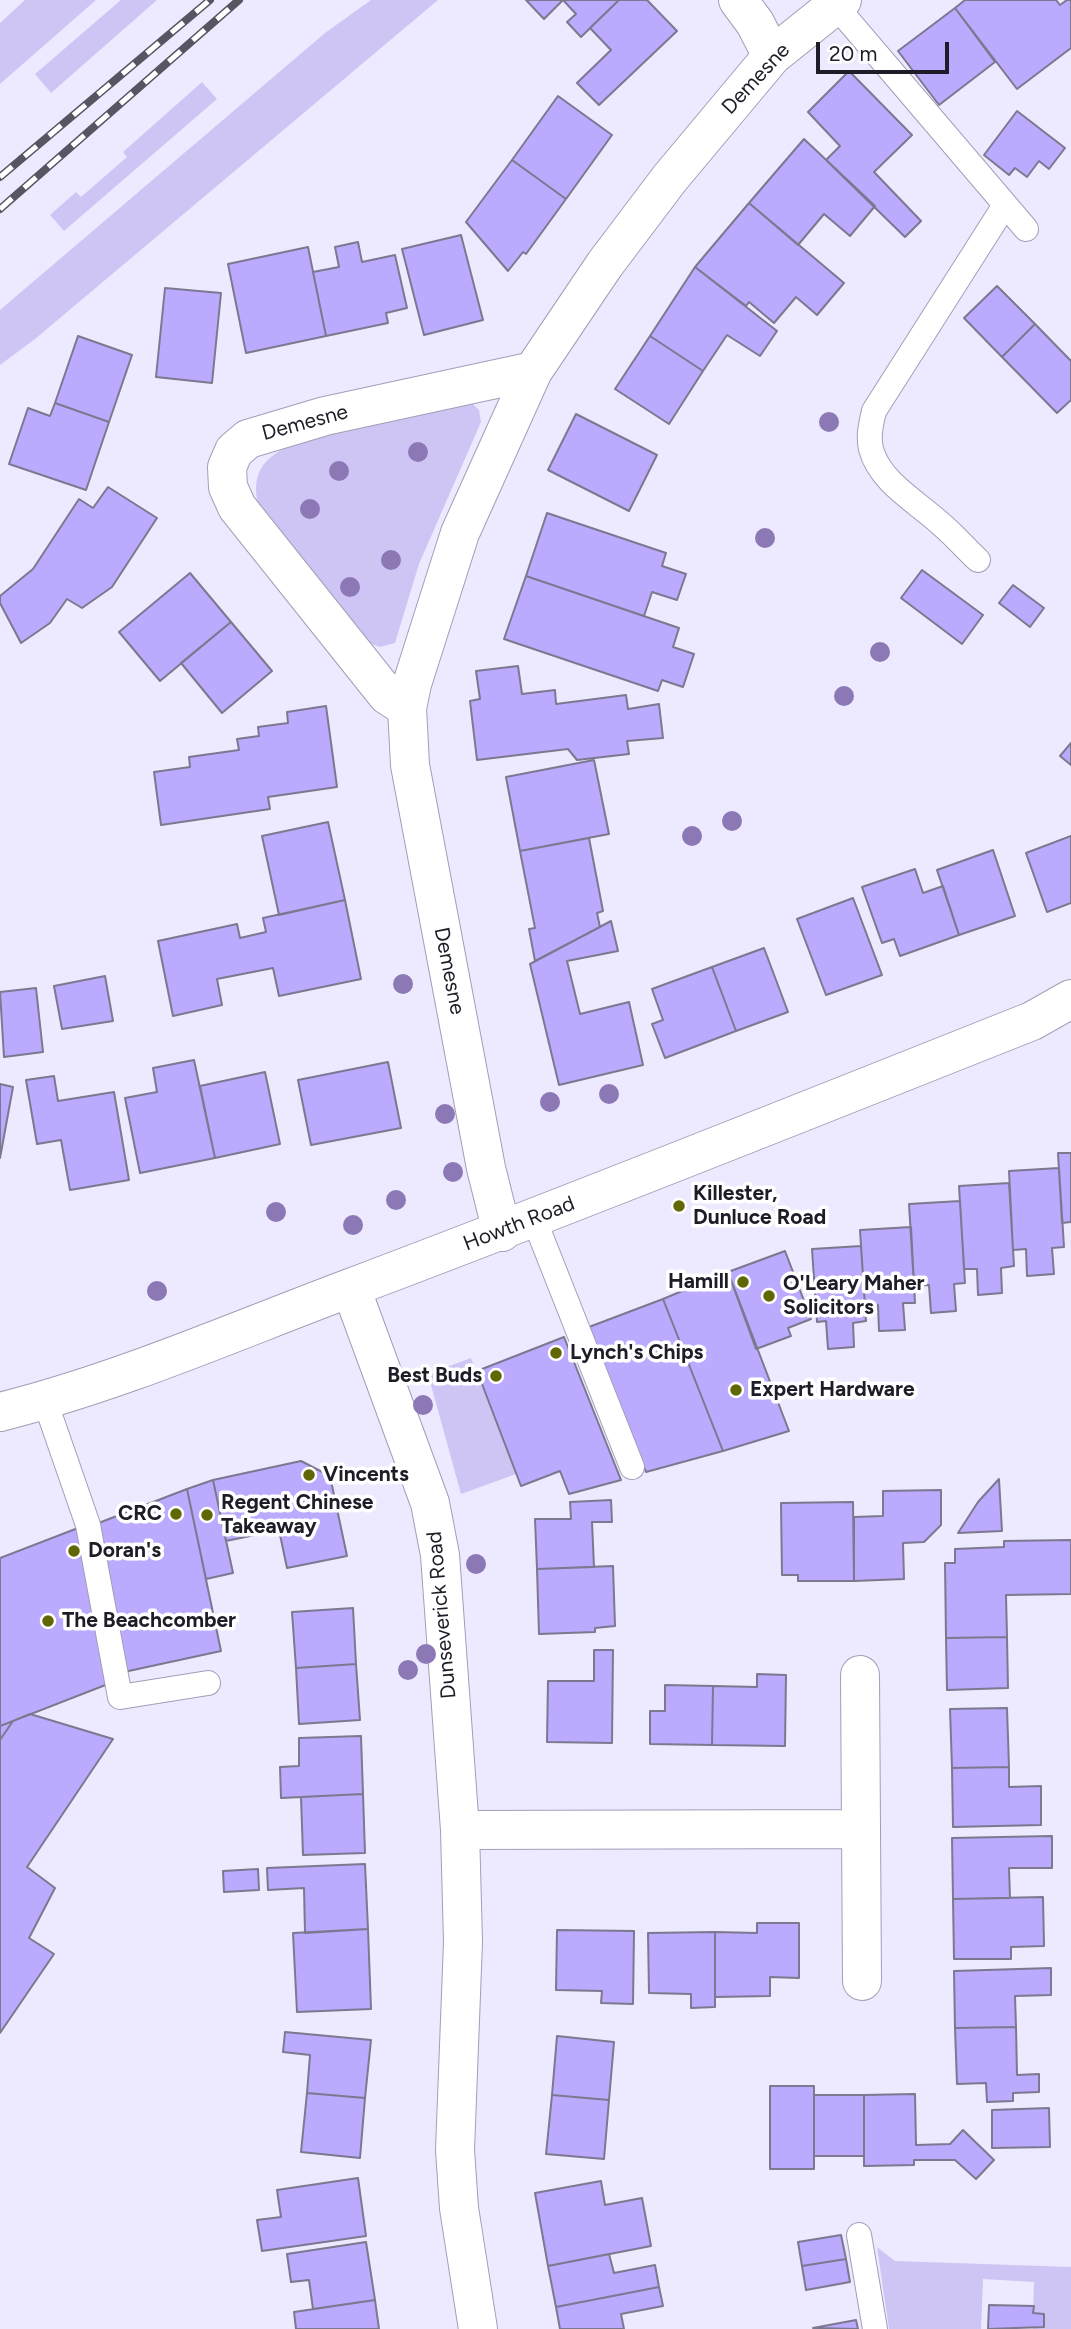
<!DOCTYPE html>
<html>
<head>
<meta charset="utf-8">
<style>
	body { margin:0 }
	#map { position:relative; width:1071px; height:2329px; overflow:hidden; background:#edeaff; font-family:Figtree,sans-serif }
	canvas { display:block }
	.scale { position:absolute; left:816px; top:42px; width:133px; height:32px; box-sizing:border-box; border:4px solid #1e1c26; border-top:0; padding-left:9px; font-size:21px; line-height:24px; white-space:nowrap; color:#1e1c26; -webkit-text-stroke:5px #fff; paint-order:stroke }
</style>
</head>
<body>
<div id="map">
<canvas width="1071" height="2329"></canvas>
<div class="scale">20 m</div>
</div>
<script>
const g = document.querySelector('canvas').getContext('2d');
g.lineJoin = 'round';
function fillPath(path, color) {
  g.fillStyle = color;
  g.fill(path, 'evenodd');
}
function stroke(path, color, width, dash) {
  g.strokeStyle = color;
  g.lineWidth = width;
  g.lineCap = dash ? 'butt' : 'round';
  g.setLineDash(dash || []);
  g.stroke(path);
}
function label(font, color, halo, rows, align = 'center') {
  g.font = font + ' Figtree,sans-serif';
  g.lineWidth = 7;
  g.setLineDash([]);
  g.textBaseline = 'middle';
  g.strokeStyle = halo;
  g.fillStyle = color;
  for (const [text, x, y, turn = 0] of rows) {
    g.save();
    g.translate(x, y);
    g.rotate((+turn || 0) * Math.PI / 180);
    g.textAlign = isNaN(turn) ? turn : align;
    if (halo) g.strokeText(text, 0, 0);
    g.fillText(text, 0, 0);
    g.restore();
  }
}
fillPath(new Path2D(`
	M25,0H96L0,84V23Z
	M121,0H157L51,93L35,74Z
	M371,0H438L35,339L0,365V310L325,33Z
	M202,82L217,99L64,231L50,215L76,192L81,197L127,157L123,152Z
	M460,404H473L479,410L481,422L419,564L395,643L380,647L369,643L258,505C249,464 273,452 306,439Z
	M471,1358L516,1474L461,1494L428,1374Z
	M877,2247L895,2261L1071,2267V2329H1033V2327H1044V2314L1033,2313L1034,2282L983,2279L981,2329H889Z`), '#cec5f5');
const building = new Path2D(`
	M526,0H619L581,37L567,22L576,14L563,0L544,19Z
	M619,0H647L677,31L599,105L577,83L611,50L590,28Z
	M965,0H1056L1060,5L1067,0H1071V48L1017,89L955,8Z
	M955,8L995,62L939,105L898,51Z
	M849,71L912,135L874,172L921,221L905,237L826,160L840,146L808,112Z
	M558,96L612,135L566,199L512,160Z
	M1017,111L1065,148L1049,169L1039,161L1027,177L1015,168L1009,175L984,155Z
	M804,139L875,206L850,236L824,214L798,245L749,203Z
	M512,160L566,199L526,254L523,252L508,271L466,222Z
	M749,203L844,283L817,315L796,297L774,323L749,302L746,306L695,267Z
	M461,235L483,320L424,335L402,249Z
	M358,242L362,262L395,255L407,308L386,313L388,323L326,336L313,272L339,267L335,247Z
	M308,247L326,336L246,353L228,264Z
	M695,267L777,331L760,356L727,335L703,371L650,336Z
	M997,286L1035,324L1002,357L964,318Z
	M165,288L221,293L212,383L156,377Z
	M1035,324L1071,361V400L1057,413L1002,357Z
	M78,336L132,355L109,422L55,403Z
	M650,336L703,371L669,424L615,389Z
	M55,403L109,422L86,490L9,464L28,408L50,416Z
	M576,414L657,455L629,511L548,470Z
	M108,487L157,518L112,587L82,608L67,599L50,623L21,643L0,603V596L33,569L79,499L93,508Z
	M547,513L666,553L662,566L686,574L677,600L652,592L644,616L526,576Z
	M922,570L983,615L962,644L901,598Z
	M190,573L231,622L160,681L119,632Z
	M526,576L679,628L673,647L694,654L683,687L662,680L658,691L504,639Z
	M1013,585L1044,608L1030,627L999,603Z
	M231,622L272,671L222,713L181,663Z
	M518,666L522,694L555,690L556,704L626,695L628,709L659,704L663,738L627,741L629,754L577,760L568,749L477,760L470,701L480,699L476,671Z
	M326,706L337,787L268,797L270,809L161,825L154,772L190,767L189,757L239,750L237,739L259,736L258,727L288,723L287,712Z
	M1071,743V765L1060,756Z
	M594,760L609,834L520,851L506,777Z
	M328,822L345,900L279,915L262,836Z
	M1071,836V903L1047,912L1026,853Z
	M589,838L603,911L597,913L600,927L535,961L529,929L535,928L520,851Z
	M993,850L1015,916L959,935L937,870Z
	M915,869L923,893L943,886L959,935L900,956L894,939L882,943L862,887Z
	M853,898L882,975L826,995L797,919Z
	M345,900L361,979L279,996L273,968L217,979L222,1005L173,1016L158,941L237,924L240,938L266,932L263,918Z
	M611,921L618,951L567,961L580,1014L629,1002L643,1065L559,1085L530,964Z
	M764,948L788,1012L736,1031L712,967Z
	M712,967L736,1031L665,1058L652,1024L663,1020L652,989Z
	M105,976L113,1021L62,1029L54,986Z
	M36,988L43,1052L4,1057L0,992Z
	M194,1060L215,1158L140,1173L125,1098L157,1092L153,1068Z
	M388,1062L401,1128L311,1145L298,1080Z
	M265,1072L280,1144L215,1158L200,1086Z
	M54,1076L58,1101L114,1092L129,1180L70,1190L61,1140L37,1144L26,1080Z
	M0,1084L13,1087L0,1158Z
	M1058,1153H1071V1222L1062,1223Z
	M1059,1168L1064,1247L1052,1248L1054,1274L1027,1276L1026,1249L1013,1250L1009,1171Z
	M1009,1183L1014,1266L1001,1268L1002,1293L978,1295L977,1269H964L959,1186Z
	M960,1201L965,1283L954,1284L956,1311L931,1313L929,1285L914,1286L909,1204Z
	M911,1227L915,1303H903L905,1330L879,1331L878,1305L865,1306L860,1230Z
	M861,1246L866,1321L853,1323L854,1347L828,1349L826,1321L817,1322L812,1249Z
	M785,1251L811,1319L788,1328L791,1336L756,1349L728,1272Z
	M728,1272L789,1431L723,1451L663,1299Z
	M663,1299L723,1451L646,1472L589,1327Z
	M564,1337L621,1480L569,1494L560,1471L521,1486L477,1371Z
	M301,1461L330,1476L347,1556L287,1568L279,1530L226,1541L213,1480Z
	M999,1479L1002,1531L958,1533L978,1502Z
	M213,1480L233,1573L206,1579L187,1489Z
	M187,1489L221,1651L124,1672L96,1524Z
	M941,1490V1525L924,1542L903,1543L904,1579L854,1581V1517L883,1516V1491Z
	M611,1500L612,1522H592L594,1567L537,1569L535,1519H571L570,1502Z
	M853,1502L854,1581H798V1575H782L781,1503Z
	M78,1528L108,1684L0,1726V1558Z
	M1071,1540V1594L1006,1595L1007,1637L946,1638L945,1563H955V1549L1004,1547V1541Z
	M613,1566L615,1626L595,1628V1632L539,1634L537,1569Z
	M353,1608L356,1664L296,1668L292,1612Z
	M1007,1637L1008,1688L947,1690L946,1638Z
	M594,1650H613L612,1743L547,1742L548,1681H594Z
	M356,1664L360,1720L299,1724L296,1668Z
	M757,1674L786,1675L785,1746L712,1745L713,1686L757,1687Z
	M665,1685L713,1686L712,1745L650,1744V1711H665Z
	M1007,1708L1009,1767L952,1768L950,1709Z
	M30,1714L113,1739L27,1867L55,1888L29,1938L54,1954L0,2033V1740L13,1721Z
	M13,1721L0,1740V1726Z
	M361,1736L363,1794L281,1798L280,1767L299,1766V1738Z
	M1009,1767V1787L1041,1786V1825L953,1827L952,1768Z
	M363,1794L365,1853L303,1855L301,1797Z
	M1052,1836V1868H1009L1010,1898L953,1899L952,1838Z
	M365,1864L368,1929L305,1933L304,1888L268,1890L267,1868Z
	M258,1869L259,1890L224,1892L223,1871Z
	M1043,1897L1044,1946L1011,1947V1959H954L953,1899Z
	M757,1923H799V1978L770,1977V1996L715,1997V1932L757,1933Z
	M368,1929L371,2009L297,2012L293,1933Z
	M557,1930L634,1931L633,2004L601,2003L602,1991L556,1990Z
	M715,1932V2007L691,2008V1994L649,1993L648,1933Z
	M1051,1968V1995L1015,1996L1016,2027L955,2028L954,1971Z
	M1016,2027L1017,2075L1039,2074V2092L1013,2093V2101L987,2102L986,2083L957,2084L955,2028Z
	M285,2032L371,2040L365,2098L307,2093L310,2055L283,2052Z
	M557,2036L614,2042L609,2100L552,2095Z
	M770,2086H814V2169H770Z
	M307,2093L365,2098L360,2158L301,2152Z
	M915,2094L916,2145L950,2144L963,2130L994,2160L976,2179L955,2160H914V2165L864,2166V2095Z
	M552,2095L609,2100L604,2159L546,2154Z
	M814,2095H864V2156H814Z
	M1049,2108L1050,2147L992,2148V2110Z
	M358,2178L366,2236L262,2251L257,2220L281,2217L277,2190Z
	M601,2181L605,2205L642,2198L651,2246L548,2266L535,2193Z
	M841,2235L846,2259L802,2266L798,2242Z
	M366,2242L375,2300L313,2309L309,2280L291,2282L287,2254Z
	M609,2254L614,2273L655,2265L659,2287L556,2307L548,2266Z
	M846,2259L850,2282L806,2290L802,2266Z
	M659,2287L663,2306L621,2314L624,2329H560L556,2307Z
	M375,2300L379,2329H296L294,2312Z
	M989,2305L1034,2306L1033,2313L1044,2314V2327L988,2329Z
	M856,2320L858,2329L813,2328Z`);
fillPath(building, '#bcaafe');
stroke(building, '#7c788f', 2);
const service = new Path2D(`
	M835,5L1026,229
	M978,560C966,549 955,536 942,525C919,503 880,483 871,449C868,436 871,424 874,411L1005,205
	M534,1219L632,1467
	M45,1401L88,1525L120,1697L208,1683
	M859,2235L875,2329`);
const minor = new Path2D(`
	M738,0L755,23L772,56
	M407,708L387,695L237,507L228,487L227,467L234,451L248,439L325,416L533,371
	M502,1232L486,1168L410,765L407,708L412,684L460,533L533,371L605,264L670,178L772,56L842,0
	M351,1288L430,1503L440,1555L460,1830L463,1942L455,2150L459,2208L478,2329
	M860,1675L862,1981
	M460,1830L861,1829`);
const secondary = new Path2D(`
	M0,1412C120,1382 235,1331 350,1288C579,1202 805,1111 1032,1021L1071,999`);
stroke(service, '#a29eb7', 26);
stroke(minor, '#a29eb7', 40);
stroke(secondary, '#a29eb7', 40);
stroke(service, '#fff', 24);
stroke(minor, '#fff', 38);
stroke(secondary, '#fff', 38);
const rail = new Path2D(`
	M0,177L210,0
	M0,209L239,0`);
stroke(rail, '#575562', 8);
stroke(rail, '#fff', 5, [16]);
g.fillStyle = '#8d78b6';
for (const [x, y] of [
	[829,422],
	[418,452],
	[339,471],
	[310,509],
	[765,538],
	[391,560],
	[350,587],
	[880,652],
	[844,696],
	[732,821],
	[692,836],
	[403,984],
	[609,1094],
	[550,1102],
	[445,1114],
	[453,1172],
	[396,1200],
	[276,1212],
	[353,1225],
	[157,1291],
	[423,1405],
	[476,1564],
	[426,1654],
	[408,1670]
]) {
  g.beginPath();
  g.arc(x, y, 10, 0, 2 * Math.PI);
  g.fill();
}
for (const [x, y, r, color] of [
	[679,1206,7,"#626706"],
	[743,1282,7,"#626706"],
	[769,1296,7,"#626706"],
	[556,1353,7,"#626706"],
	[496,1376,7,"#626706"],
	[736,1390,7,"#626706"],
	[309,1475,7,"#626706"],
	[176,1514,7,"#626706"],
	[207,1515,7,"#626706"],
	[74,1551,7,"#626706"],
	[48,1621,7,"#626706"]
]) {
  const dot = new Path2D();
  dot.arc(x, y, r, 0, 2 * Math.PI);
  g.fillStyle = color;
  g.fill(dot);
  stroke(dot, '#fff', 2.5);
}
label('21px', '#1e1c26', '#fff', [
	["Demesne",756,79,-47],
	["Demesne",305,423,-15],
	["Demesne",449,971,79],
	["Howth Road",519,1224,-21],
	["Dunseverick Road",442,1615,-95]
]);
label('bold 21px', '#1e1c26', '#fff', [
	["Killester,",693,1194],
	["Dunluce Road",693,1218],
	["Hamill",729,1282,"right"],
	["O'Leary Maher",783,1284],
	["Solicitors",783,1308],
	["Lynch's Chips",570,1353],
	["Best Buds",482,1376,"right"],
	["Expert Hardware",750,1390],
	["Vincents",323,1475],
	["Regent Chinese",221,1503],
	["Takeaway",221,1527],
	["CRC",162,1514,"right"],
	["Doran's",88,1551],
	["The Beachcomber",62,1621]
], 'left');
</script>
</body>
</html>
